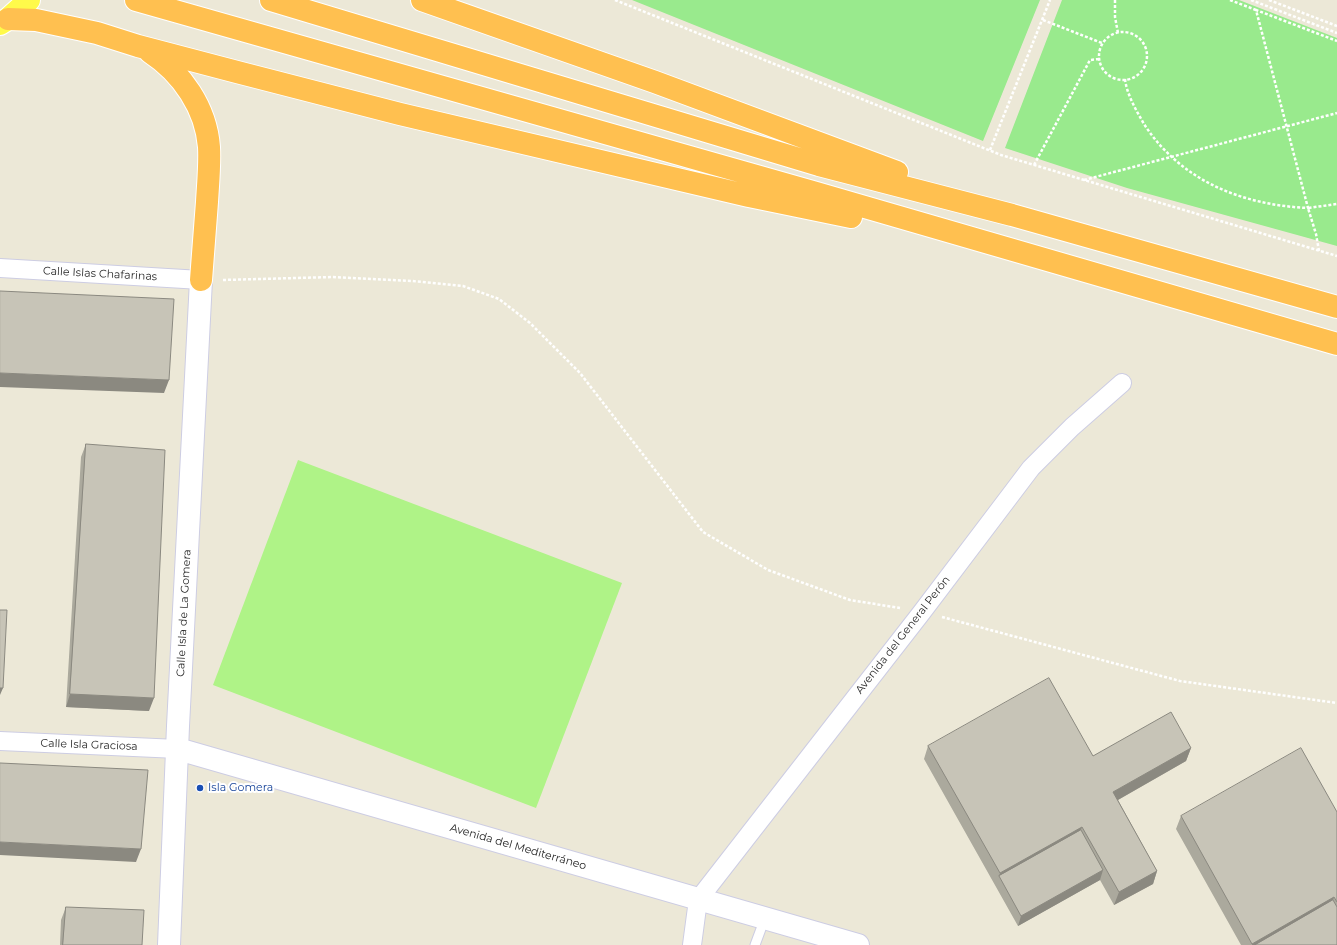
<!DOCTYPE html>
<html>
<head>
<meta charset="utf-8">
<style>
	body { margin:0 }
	canvas { display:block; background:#ece8d7 }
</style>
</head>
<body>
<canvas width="1337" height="945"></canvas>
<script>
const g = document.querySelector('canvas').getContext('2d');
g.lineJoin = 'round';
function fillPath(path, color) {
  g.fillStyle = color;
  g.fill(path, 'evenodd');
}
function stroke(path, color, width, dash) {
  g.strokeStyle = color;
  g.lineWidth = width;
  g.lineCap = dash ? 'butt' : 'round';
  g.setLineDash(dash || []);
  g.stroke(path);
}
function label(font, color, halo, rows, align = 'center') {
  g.font = font + ' Montserrat,sans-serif';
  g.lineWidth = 4;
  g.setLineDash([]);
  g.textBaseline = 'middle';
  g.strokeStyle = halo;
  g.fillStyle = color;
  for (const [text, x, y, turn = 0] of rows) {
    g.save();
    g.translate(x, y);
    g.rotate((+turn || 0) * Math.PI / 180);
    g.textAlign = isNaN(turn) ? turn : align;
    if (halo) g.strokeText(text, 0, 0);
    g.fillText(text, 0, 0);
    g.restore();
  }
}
fillPath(new Path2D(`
	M632,0H1040L983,141Z
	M1062,0H1239L1337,38V246L1127,188L1005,148Z`), '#99ea8d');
fillPath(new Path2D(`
	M298,460L622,583L536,808L213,685Z`), '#aff387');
const lane = new Path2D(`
	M755,945L765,918`);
const street = new Path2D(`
	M0,268L201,280
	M0,741L178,749
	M692,945L698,900L922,612L1031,468L1072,427L1122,383`);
const secondary = new Path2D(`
	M178,749L858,945
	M169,945L178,726L201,280`);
const primary = new Path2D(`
	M0,24L8,19L29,0`);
const highway = new Path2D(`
	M136,0L813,192L1337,344
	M271,0L819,165L1012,215L1337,307
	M422,0L655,82L897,172
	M8,19L36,20L97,33L138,46L237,72L400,114L749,196L851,217
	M150,52C182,73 206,108 209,147C210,165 208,184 207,202C205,228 203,254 201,280`);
stroke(lane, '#cdcde3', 11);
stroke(street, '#cdcde3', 20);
stroke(secondary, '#cdcde3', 24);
stroke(primary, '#fff', 24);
stroke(highway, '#fff', 24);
stroke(new Path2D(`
	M615,0L1001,155L1337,256
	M1115,0V17L1118,33
	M1230,0L1256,10
	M1251,0L1337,33
	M1269,0L1337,26
	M1043,20L1102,43
	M1099 56a24 24 0 1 1 48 0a24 24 0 1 1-48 0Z
	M1125,79C1127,95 1136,110 1144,124C1181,181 1242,205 1308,208L1256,10L1337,41
	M990,150L1050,0
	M1034,165L1090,60L1099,59
	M1084,180L1337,113
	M1319,251L1316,234L1308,208L1337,204
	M223,280L333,277L412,281L463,286L499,299L530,323L580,373L703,532L768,570L850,600L900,608
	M942,617L1180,681L1337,703`), '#fff', 2.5, [3, 2]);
stroke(lane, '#fff', 9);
stroke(street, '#fff', 18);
stroke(secondary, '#fff', 22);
stroke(primary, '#fffa4a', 22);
stroke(highway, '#ffc050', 22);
fillPath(new Path2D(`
	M86,444L149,711L66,707L81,457Z
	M928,746L1093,756L1191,748L1186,761L1118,800L1157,871L1153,884L1114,905L1100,880L1018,926L924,759Z
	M1337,812V945H1241L1176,829L1181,816Z
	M66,907L142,945H60L61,920Z`), '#aba99d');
fillPath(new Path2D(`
	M0,373L169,380L164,393L0,387Z
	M0,688H3L0,695Z
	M70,694L154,698L149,711L66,707Z
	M1191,748L1186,761L1109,805L1113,792Z
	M1082,827L1077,840L999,876L1000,873Z
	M0,842L141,849L136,862L0,855Z
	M1103,870L1100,880L1018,926L1021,916Z
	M1157,871L1153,884L1114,905L1119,892Z
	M1334,897L1330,910L1269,945H1252V944Z`), '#8b8980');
const building = new Path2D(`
	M0,291L174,299L169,380L0,373Z
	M86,444L165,450L154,698L70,694Z
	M0,610H7L3,688H0Z
	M1049,678L1093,756L1171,712L1191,748L1113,792L1157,871L1119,892L1082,827L1000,873L928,746Z
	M1301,748L1337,812V902L1334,897L1252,944L1181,816Z
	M0,763L148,770L141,849L0,842Z
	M1081,830L1103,870L1021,916L999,876Z
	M1333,900L1337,907V945H1255Z
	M66,907L144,910L142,945H63Z`);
fillPath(building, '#c7c4b7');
stroke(building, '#8b8980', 1);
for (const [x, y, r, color] of [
	[200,788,4,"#1a4fb4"]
]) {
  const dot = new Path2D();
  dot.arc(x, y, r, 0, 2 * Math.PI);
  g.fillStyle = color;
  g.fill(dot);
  stroke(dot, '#fff', 1.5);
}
label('11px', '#282828', '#fff', [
	["Calle Islas Chafarinas",100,274,3],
	["Calle Isla de La Gomera",184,613,-87],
	["Avenida del General Perón",903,635,-52],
	["Calle Isla Graciosa",89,745,2],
	["Avenida del Mediterráneo",518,847,16]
]);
label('11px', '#164399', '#fff', [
	["Isla Gomera",208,788]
], 'left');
</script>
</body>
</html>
